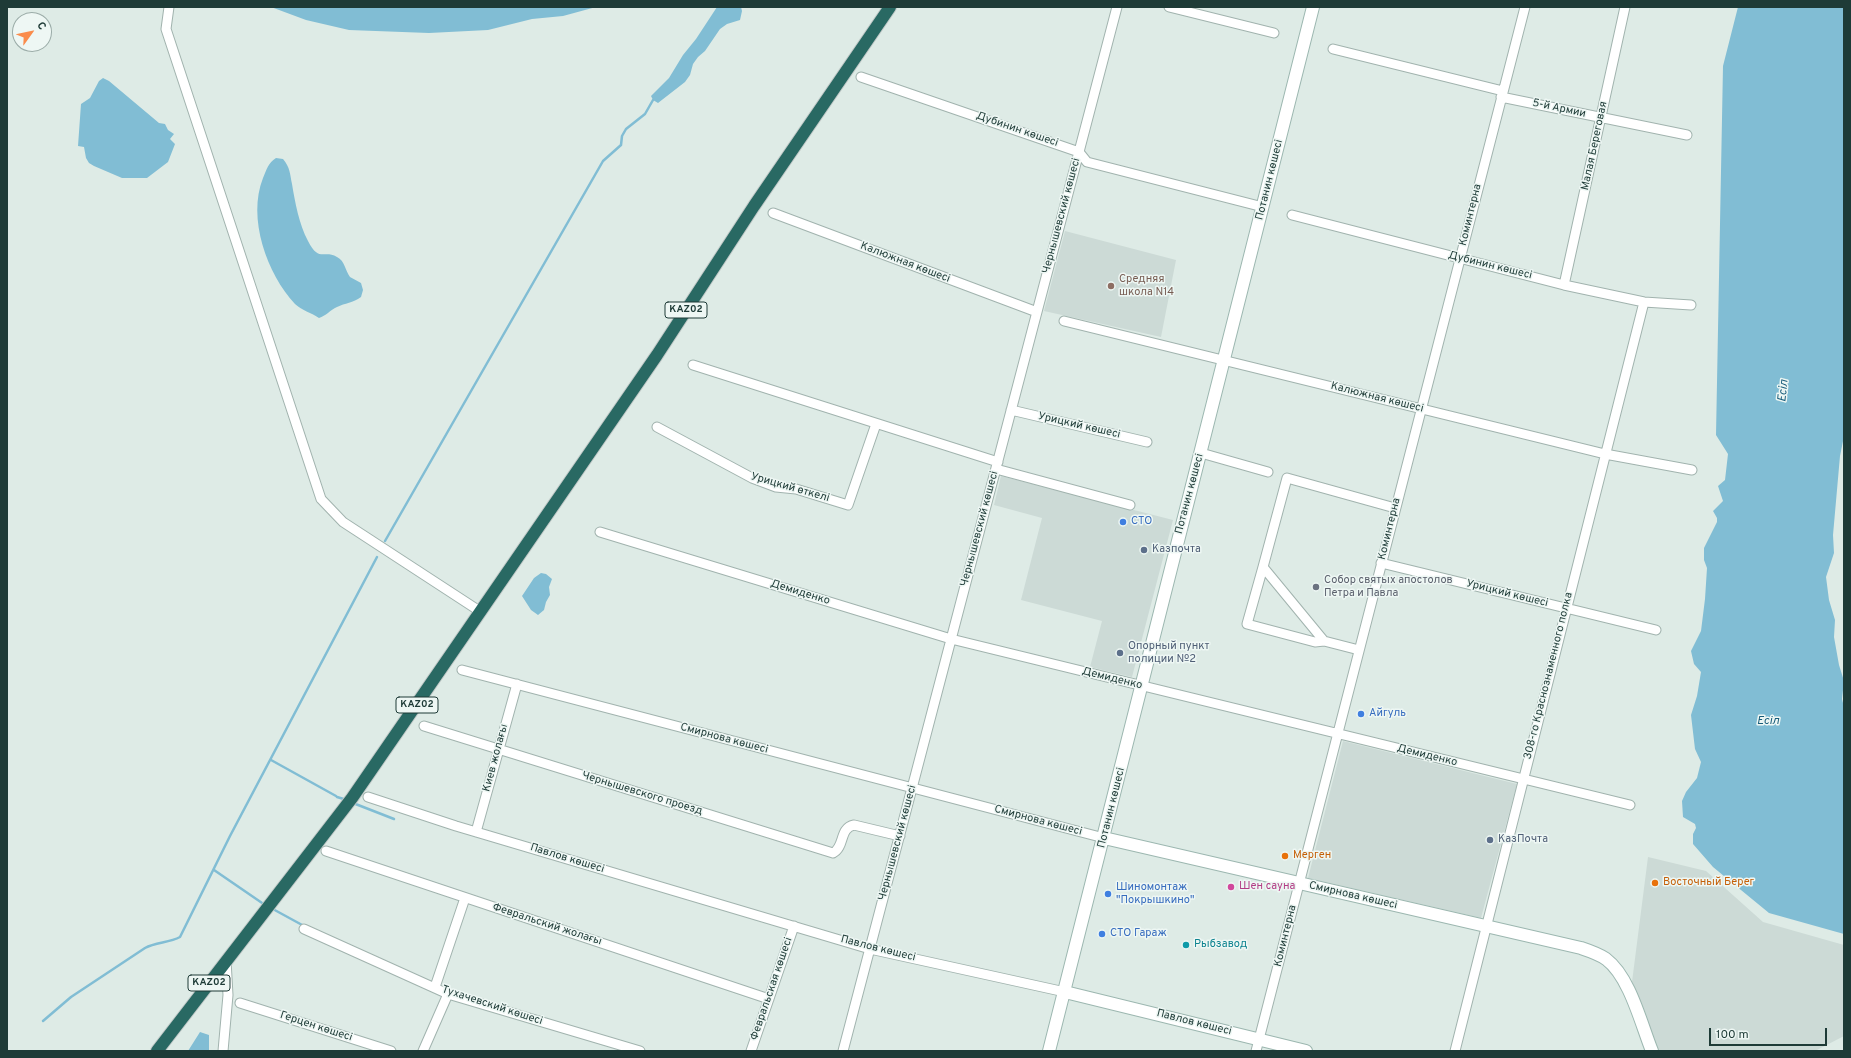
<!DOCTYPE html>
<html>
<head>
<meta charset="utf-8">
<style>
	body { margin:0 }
	#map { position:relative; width:1851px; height:1058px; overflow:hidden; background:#deebe6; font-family:Overpass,sans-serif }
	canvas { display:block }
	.frame { position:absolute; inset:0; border:8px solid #1e3b37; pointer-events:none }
	.north { position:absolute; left:12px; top:12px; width:40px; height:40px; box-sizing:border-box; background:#eef7f4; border:1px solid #9baca8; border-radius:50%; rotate:57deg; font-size:11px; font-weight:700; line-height:16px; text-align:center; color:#1e3b37 }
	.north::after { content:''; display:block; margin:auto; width:14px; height:18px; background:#fa8c4c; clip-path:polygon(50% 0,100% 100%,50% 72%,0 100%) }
	.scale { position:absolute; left:1709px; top:1028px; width:118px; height:18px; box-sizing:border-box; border:2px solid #1e3b37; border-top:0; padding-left:5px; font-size:12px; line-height:14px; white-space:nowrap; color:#1e3b37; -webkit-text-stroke:3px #eef7f4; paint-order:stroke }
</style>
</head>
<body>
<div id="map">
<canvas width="1851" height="1058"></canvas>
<div class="frame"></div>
<div class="north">С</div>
<div class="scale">100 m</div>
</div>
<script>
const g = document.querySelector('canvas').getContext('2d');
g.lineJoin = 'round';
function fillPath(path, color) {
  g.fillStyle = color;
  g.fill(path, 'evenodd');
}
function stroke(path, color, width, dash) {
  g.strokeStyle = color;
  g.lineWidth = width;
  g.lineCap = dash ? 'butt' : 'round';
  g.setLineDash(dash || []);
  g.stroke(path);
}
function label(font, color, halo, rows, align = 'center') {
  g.font = font + ' Overpass,sans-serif';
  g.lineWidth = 3;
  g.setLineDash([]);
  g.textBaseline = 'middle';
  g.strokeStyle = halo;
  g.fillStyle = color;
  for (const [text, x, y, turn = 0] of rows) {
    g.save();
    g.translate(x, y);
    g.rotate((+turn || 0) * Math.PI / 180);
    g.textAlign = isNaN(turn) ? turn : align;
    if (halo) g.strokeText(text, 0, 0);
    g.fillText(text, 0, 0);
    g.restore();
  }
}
fillPath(new Path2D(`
	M1065,231L1176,260L1161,337L1044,311Z
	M1001,476L1173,520L1132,677L1090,667L1102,621L1021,600L1042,518L994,505Z
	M1343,741L1517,784L1481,918L1308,878Z
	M1648,857L1706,871L1763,922L1844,945V1036L1815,1051H1659L1632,982Z`), '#ccdad6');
fillPath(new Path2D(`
	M271,7H596L563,16L532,19L488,30L429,33L349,30L306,20Z
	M717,7H741L742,11L740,20L727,24L720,29L705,51L698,57L693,64L690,75L685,82L658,103L653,100L651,96L669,78L683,55L696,39Z
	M1738,7H1844V436L1840,456L1833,535L1834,553L1826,577L1829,600L1835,620L1834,637L1839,665L1844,681L1842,699L1844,707V934L1769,913L1713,867L1693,844V834L1696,828L1695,824L1683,817L1682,801L1686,792L1697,778L1701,762L1695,749L1691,715L1697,696L1701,672L1694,664L1691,651L1701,631L1705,599L1707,568L1704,560V548L1717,522V518L1713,511L1723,501L1718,486L1725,480L1728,454L1716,435L1723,66Z
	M103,78L109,81L159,123L165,124L168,130L174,134L170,139L175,144L168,162L147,178H122L94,166L89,163L86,158L84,147L78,146L81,104L90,98L99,81Z
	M276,158L283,159C290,167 290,174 292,184C295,202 299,224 308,241C319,263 324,249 337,257C345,261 345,270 350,277L361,283L363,290L361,297C353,303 345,303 337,307C330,310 326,316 319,318C312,313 301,310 295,304C267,274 247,218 263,178C267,169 268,163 276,158Z
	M541,573L546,574L552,579L549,587L550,595L546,602L544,610L538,615L531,610L522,596L534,578Z
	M200,1032L209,1035V1051H188Z`), '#81bdd4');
stroke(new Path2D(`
	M385,541L603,161L621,145L622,136L626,129L645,114L653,100
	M271,760L336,796
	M337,797L347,800
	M353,803L394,819
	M214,870L265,905
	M271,908L304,926
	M43,1021L71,997L145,948C156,942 169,943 180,937L230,836L377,557`), '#81bdd4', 2.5);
const street = new Path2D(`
	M169,7L166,29L321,499L343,522L481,612
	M1169,7L1274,33
	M1333,49L1503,91
	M861,77L1079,152L1087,162L1263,207
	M1501,97L1687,135
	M773,213L1037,312
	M1292,215L1564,285L1644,302L1691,305
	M1564,285L1625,7
	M1064,321L1605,454L1692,470
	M693,365L998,462
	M1011,410L1147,442
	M657,427L752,478L776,487L796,489L848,505L876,424
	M1201,453L1268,472
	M996,469L1130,505
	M600,532L951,639L1630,805
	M1381,563L1656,630
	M1263,567L1247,624L1315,642L1324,641
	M1359,650L1324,641L1263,567L1287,478L1395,508
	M462,670L1104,838
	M424,726L833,853C845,847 839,828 854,825L900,836
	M368,797L456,826L870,949L1065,992
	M476,832L517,684
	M326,851L769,999
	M304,929L448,994L640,1051
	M435,987L465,898
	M240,1003L391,1051
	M223,1051L228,995L226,960
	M423,1051L448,994
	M751,1051L794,926
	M843,1051L1117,7
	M1256,1051L1525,7
	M1455,1051L1644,302`);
const secondary = new Path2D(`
	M1104,838L1581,948C1590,951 1599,954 1606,959C1630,977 1641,1024 1652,1051
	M1065,992L1306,1051
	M1049,1051L1313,7`);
const highway = new Path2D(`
	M157,1051L352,798L657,355L754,206L890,7`);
stroke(street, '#a1b3ae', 11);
stroke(secondary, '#9cb7b0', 14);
stroke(highway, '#c0c8c7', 14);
stroke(street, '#fff', 9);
stroke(secondary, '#fff', 12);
stroke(highway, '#296963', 12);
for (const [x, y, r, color] of [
	[1111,286,4,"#8d6e63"],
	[1123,522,4,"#3f7fe0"],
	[1144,550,4,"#5c6f8a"],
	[1316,587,4,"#6b7280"],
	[1120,653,4,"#5c6f8a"],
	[1361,714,4,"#3f7fe0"],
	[1490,840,4,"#5c6f8a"],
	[1285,856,4,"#e8710a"],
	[1655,883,4,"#e8710a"],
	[1231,887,4,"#d1479c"],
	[1108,894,4,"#3f7fe0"],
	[1102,934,4,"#3f7fe0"],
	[1186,945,4,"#0f9aa8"]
]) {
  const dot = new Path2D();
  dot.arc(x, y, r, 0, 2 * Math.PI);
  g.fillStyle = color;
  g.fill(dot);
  stroke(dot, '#eef7f4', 1.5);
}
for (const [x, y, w] of [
	[686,310,42],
	[417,705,42],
	[209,983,42]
]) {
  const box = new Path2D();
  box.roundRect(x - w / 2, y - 8, w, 16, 3);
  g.fillStyle = '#eef7f4';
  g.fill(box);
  stroke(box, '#1e3b37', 1);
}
label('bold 10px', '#1e3b37', null, [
	["KAZ02",686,310],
	["KAZ02",417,705],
	["KAZ02",209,983]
]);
label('11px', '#1e3b37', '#eef7f4', [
	["5-й Армии",1559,109,12],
	["Дубинин көшесі",1017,130,19],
	["Малая Береговая",1595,146,-78],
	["Потанин көшесі",1270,180,-76],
	["Коминтерна",1471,215,-76],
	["Чернышевский көшесі",1062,216,-75],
	["Калюжная көшесі",905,263,21],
	["Дубинин көшесі",1490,266,14],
	["Калюжная көшесі",1377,398,14],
	["Урицкий көшесі",1079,426,13],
	["Урицкий өткелі",790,488,16],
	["Потанин көшесі",1190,494,-75],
	["Чернышевский көшесі",980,529,-75],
	["Коминтерна",1390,529,-76],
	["Демиденко",800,593,17],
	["Урицкий көшесі",1507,594,14],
	["308-го Краснознаменного полка",1549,676,-76],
	["Демиденко",1112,679,14],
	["Смирнова көшесі",724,739,15],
	["Демиденко",1427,756,14],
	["Киев жолағы",496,758,-75],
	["Чернышевского проезд",642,794,17],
	["Потанин көшесі",1112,808,-76],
	["Смирнова көшесі",1038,821,15],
	["Чернышевский көшесі",898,843,-75],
	["Павлов көшесі",567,859,17],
	["Смирнова көшесі",1353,896,13],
	["Февральский жолағы",547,925,18],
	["Коминтерна",1286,936,-76],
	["Павлов көшесі",878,949,14],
	["Февральская көшесі",772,989,-71],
	["Тухачевский көшесі",492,1006,18],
	["Павлов көшесі",1194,1023,14],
	["Герцен көшесі",316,1027,18]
]);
label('11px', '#785e54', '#eef7f4', [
	["Средняя",1119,280],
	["школа N14",1119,293]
], 'left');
label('11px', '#366cbe', '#eef7f4', [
	["СТО",1131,522],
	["Айгуль",1369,714],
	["Шиномонтаж",1116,888],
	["\"Покрышкино\"",1116,901],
	["СТО Гараж",1110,934]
], 'left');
label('11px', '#4e5e75', '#eef7f4', [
	["Казпочта",1152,550],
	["Опорный пункт",1128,647],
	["полиции №2",1128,660],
	["КазПочта",1498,840]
], 'left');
label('11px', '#5b616d', '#eef7f4', [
	["Собор святых апостолов",1324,581],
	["Петра и Павла",1324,594]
], 'left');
label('11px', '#c56008', '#eef7f4', [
	["Мерген",1293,856],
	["Восточный Берег",1663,883]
], 'left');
label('11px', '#b23c85', '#eef7f4', [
	["Шен сауна",1239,887]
], 'left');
label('11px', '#0d838f', '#eef7f4', [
	["Рыбзавод",1194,945]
], 'left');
label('italic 12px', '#165c7a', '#eef7f4', [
	["Есіл",1784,391,-84],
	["Есіл",1768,722]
]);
</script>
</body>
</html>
